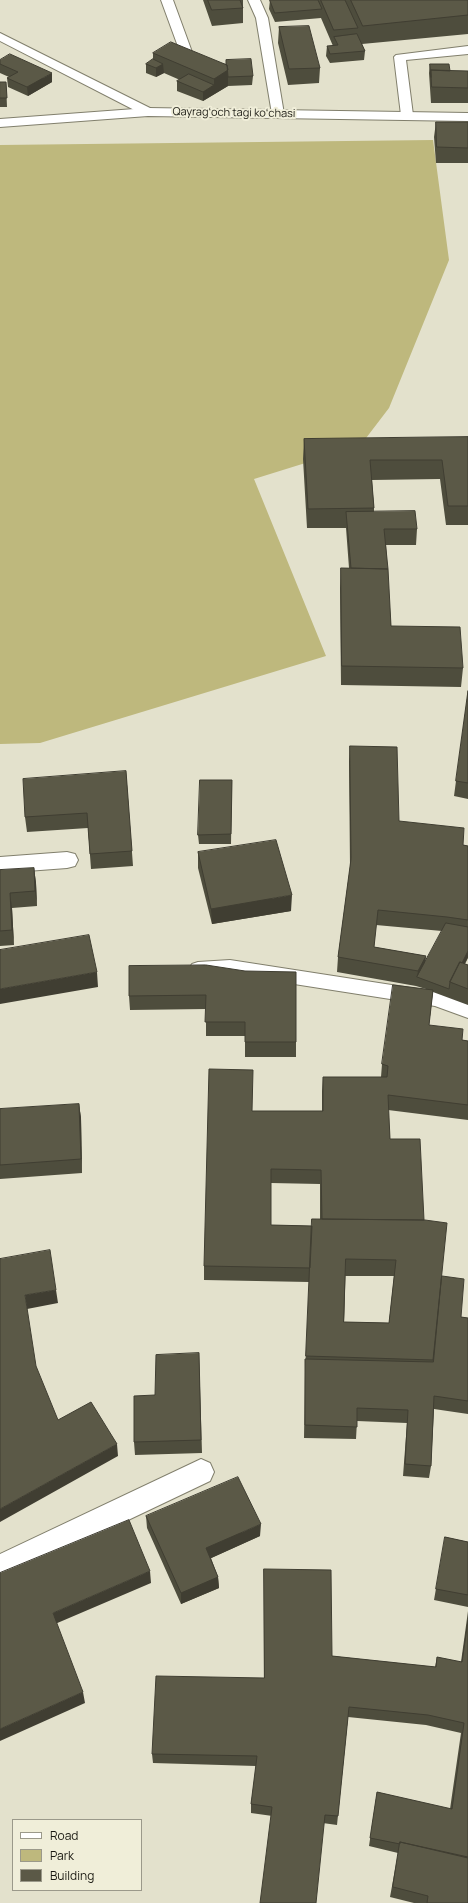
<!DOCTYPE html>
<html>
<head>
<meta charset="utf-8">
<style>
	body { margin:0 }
	#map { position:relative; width:468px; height:1903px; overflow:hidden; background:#e3e1cc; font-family:Manrope,sans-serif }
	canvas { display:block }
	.legend { position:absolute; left:12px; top:1819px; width:130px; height:72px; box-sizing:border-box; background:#f0eed9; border:1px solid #9b998a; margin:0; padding:5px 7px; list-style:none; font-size:12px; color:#1b1a13 }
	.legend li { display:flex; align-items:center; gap:8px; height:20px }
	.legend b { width:20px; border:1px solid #9b998a }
</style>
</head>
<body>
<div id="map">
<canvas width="468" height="1903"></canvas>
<ul class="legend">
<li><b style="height:5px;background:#fff"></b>Road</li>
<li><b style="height:11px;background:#beb87d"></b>Park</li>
<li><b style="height:11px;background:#5b5947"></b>Building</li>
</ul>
</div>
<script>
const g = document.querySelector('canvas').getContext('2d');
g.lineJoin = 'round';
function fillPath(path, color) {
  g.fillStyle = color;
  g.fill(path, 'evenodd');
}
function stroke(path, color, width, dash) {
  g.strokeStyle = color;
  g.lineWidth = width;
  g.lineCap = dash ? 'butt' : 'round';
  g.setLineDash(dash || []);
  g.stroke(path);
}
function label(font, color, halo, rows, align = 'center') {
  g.font = font + ' Manrope,sans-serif';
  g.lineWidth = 4;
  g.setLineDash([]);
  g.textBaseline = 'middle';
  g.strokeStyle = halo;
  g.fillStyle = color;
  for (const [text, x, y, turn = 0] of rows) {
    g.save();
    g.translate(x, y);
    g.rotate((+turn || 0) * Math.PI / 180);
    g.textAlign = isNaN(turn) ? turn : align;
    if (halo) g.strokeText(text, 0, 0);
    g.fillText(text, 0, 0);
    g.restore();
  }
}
fillPath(new Path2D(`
	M433,140L449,260L389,408L360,446L254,479L326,656L40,743L0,744V145Z`), '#beb87d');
const service = new Path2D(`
	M161,0H173L192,52L190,54L186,56L180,52Z
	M248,0H260L268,18L284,114L282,117H274L272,114L256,18Z
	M0,33L152,109L154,112L148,116L144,115L0,41Z
	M468,46V54L406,60L413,115L411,118H403L401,115L394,57L396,55Z
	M230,960L437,992L468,1003V1018L435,1006L230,974L198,976L192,974L189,969L192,964L198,962Z`);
const minor = new Path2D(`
	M148,108L468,113V121L148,116L0,127V119Z
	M67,852L75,854L78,860L75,866L67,868L0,873V857Z
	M201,1459L210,1463L214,1472L210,1481L0,1581V1554Z`);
stroke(service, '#817f6c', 2);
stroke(minor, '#817f6c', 2);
fillPath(service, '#fff');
fillPath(minor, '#fff');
fillPath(new Path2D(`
	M203,0H243V23L212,26Z
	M270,0H468V34L362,44L365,51L364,60L330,63L326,56L327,46H333L321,18L275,22L269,9Z
	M279,27L320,68L319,83L288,85L278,43Z
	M153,53L226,64V60L253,76L252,85L228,86L203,101L177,91V81L180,80L164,73L156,77L146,73V64L153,59Z
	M0,60L52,82L28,96L8,87L7,78L9,77L0,73Z
	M430,64L450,71H468V103H431L429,73Z
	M0,82H6L7,107H0Z
	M436,122H468V163H436L434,137Z
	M468,437V525H446L440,479L372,480L374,508V512L417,529L416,545H386L391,626L463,668L461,687L341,685L340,588L341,568H349L346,528H307L303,459L304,439Z
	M468,691V799L454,796Z
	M350,746L399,821L463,845L468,846V958L465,964L468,965V1005L433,992L429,1025L462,1040L468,1041V1120L388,1110L390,1139L424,1220L441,1277L461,1317L468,1318V1414L434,1409L431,1466L429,1478L403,1476L407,1423L357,1421L356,1439L304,1438L305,1372L309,1282L204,1280V1266L252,1111H322V1091L323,1077H381L382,1064L426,989L416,986L337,972L338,957L350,867L349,761ZM376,925L442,931L425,962L426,956L374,947ZM271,1183L320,1184V1219L312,1226L271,1225ZM345,1276H394L389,1323L344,1322Z
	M126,771L133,866L91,869L88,828L27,832L25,817Z
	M232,780L231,844H199L198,835Z
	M198,852L291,911L212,924L198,868Z
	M34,868L36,883L37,906L12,908L14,945L0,946V870Z
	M206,965L296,1042V1057H245V1036H206V1009L130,1010L129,996Z
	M79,1104L81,1118L82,1173L0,1179V1109Z
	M199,1353L202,1453L135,1455L134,1442L155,1395Z
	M146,1516L260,1536L211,1558L218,1577L219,1588L181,1604L147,1528Z
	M445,1537L468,1542V1607L434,1600Z
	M264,1569L332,1656L435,1667L437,1657L461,1662L468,1611V1903H414L390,1897L398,1853L369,1846L377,1792L450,1809L461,1733L426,1725L348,1717L337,1825L251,1813V1804L256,1766L153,1763L152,1754L264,1678Z`), '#4e4d3d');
fillPath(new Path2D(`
	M163,64L164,73L156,77V68Z
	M228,70V86L203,101V92L214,85V79Z
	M52,73V82L28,96L27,87Z
	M34,868L36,883L37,906L35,891Z
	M10,893L12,908L14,945L12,930Z
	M292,895L291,911L212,924L211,909Z
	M468,951V957L454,984L452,983Z
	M426,956L424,971L417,977L418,971Z
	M97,972L98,987L0,1004V989Z
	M79,1104L81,1118L82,1173L81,1159Z
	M56,1290L58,1303L27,1309L25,1295Z
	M117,1444L118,1456L0,1522V1509Z
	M261,1524L260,1536L207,1560L206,1548Z
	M150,1571L151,1583L55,1624L53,1613Z
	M218,1577L219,1588L181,1604V1593Z
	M83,1692L85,1703L0,1741V1729Z`), '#403e32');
const building = new Path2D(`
	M208,0H240L243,8L212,10Z
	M270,0H318L322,9L275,13Z
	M321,0H345L358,28L334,30Z
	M351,0H468V15L363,26Z
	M309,26L320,68L289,69L279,27Z
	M357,34L365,51L330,54L327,46L338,45L334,37Z
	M171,42L227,65L228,70L214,79L153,53Z
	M10,54L52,73L27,87L7,78L18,72L0,64V60Z
	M153,59L163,64L156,68L146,64Z
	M251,59L253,76L228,77L227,65H226V60Z
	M430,64H449L450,71L431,70V77Z
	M431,70L468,71V88L432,87Z
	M189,74L214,85L203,92L177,81Z
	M0,82H6L7,98H0Z
	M436,122H468V148L437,147Z
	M468,437V506H448L442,460H370L374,508L308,509L304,439Z
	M415,511L417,529H384L388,569L351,568L346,512Z
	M341,568L388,569L391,626L460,627L463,668L342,666Z
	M468,691V783L456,781Z
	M350,746L397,747L399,821L464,828L463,845L468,846V920L447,917L378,910L374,947L426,956L418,971L338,957L351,859Z
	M126,771L132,851L90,854L87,813L25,817L23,779Z
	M200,780H232L231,834L198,835Z
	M276,840L292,895L211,909L198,852Z
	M34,868L35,891L10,893L12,930L0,931V870Z
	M446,923L468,927V951L462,963L460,962L450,982L449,989L417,977Z
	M89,935L97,972L0,989V950Z
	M460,962L468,965V989L450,982Z
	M206,965L245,971L296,972V1042H245V1022H205L206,995L129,996V966Z
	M393,985L433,990L429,1025L463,1029L462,1040L468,1041V1105L388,1095L390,1139H420L424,1220L322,1219L321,1170L271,1169V1225L312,1226L310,1268L204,1266L209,1069L253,1070L252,1111H323V1077H387L388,1066L382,1064Z
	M79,1104L81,1159L0,1165V1109Z
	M312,1219L425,1220L447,1223L433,1360L306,1356ZM346,1259L396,1260L389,1323L344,1322Z
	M50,1250L56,1290L25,1295L36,1366L58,1420L91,1402L117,1444L0,1509V1259Z
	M442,1276L464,1279L461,1317L468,1318V1401L434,1396L431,1466L405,1464L408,1410L357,1408V1427L305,1425V1359L433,1362Z
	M199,1353L201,1440L134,1442V1396L155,1395L156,1355Z
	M238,1477L261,1524L206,1548L218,1577L181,1593L146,1516Z
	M129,1520L150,1571L53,1613L83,1692L0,1729V1573Z
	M445,1537L468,1542V1595L436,1589Z
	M264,1569L331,1570L332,1656L436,1667L437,1657L462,1662L468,1620V1857L400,1842V1844L370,1838L377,1792L452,1809L464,1723L428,1715L349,1707L338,1816L325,1815L316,1903H260L272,1807L251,1804L257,1756L152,1754L156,1676L264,1678Z
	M400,1842L468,1858V1903H427L428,1896L393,1887Z`);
fillPath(building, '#5b5947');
stroke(building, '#403e32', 1);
label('11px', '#1b1a13', '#f0eed9', [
	["Qayragʻoch tagi koʻchasi",234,113,1]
]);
</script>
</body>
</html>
